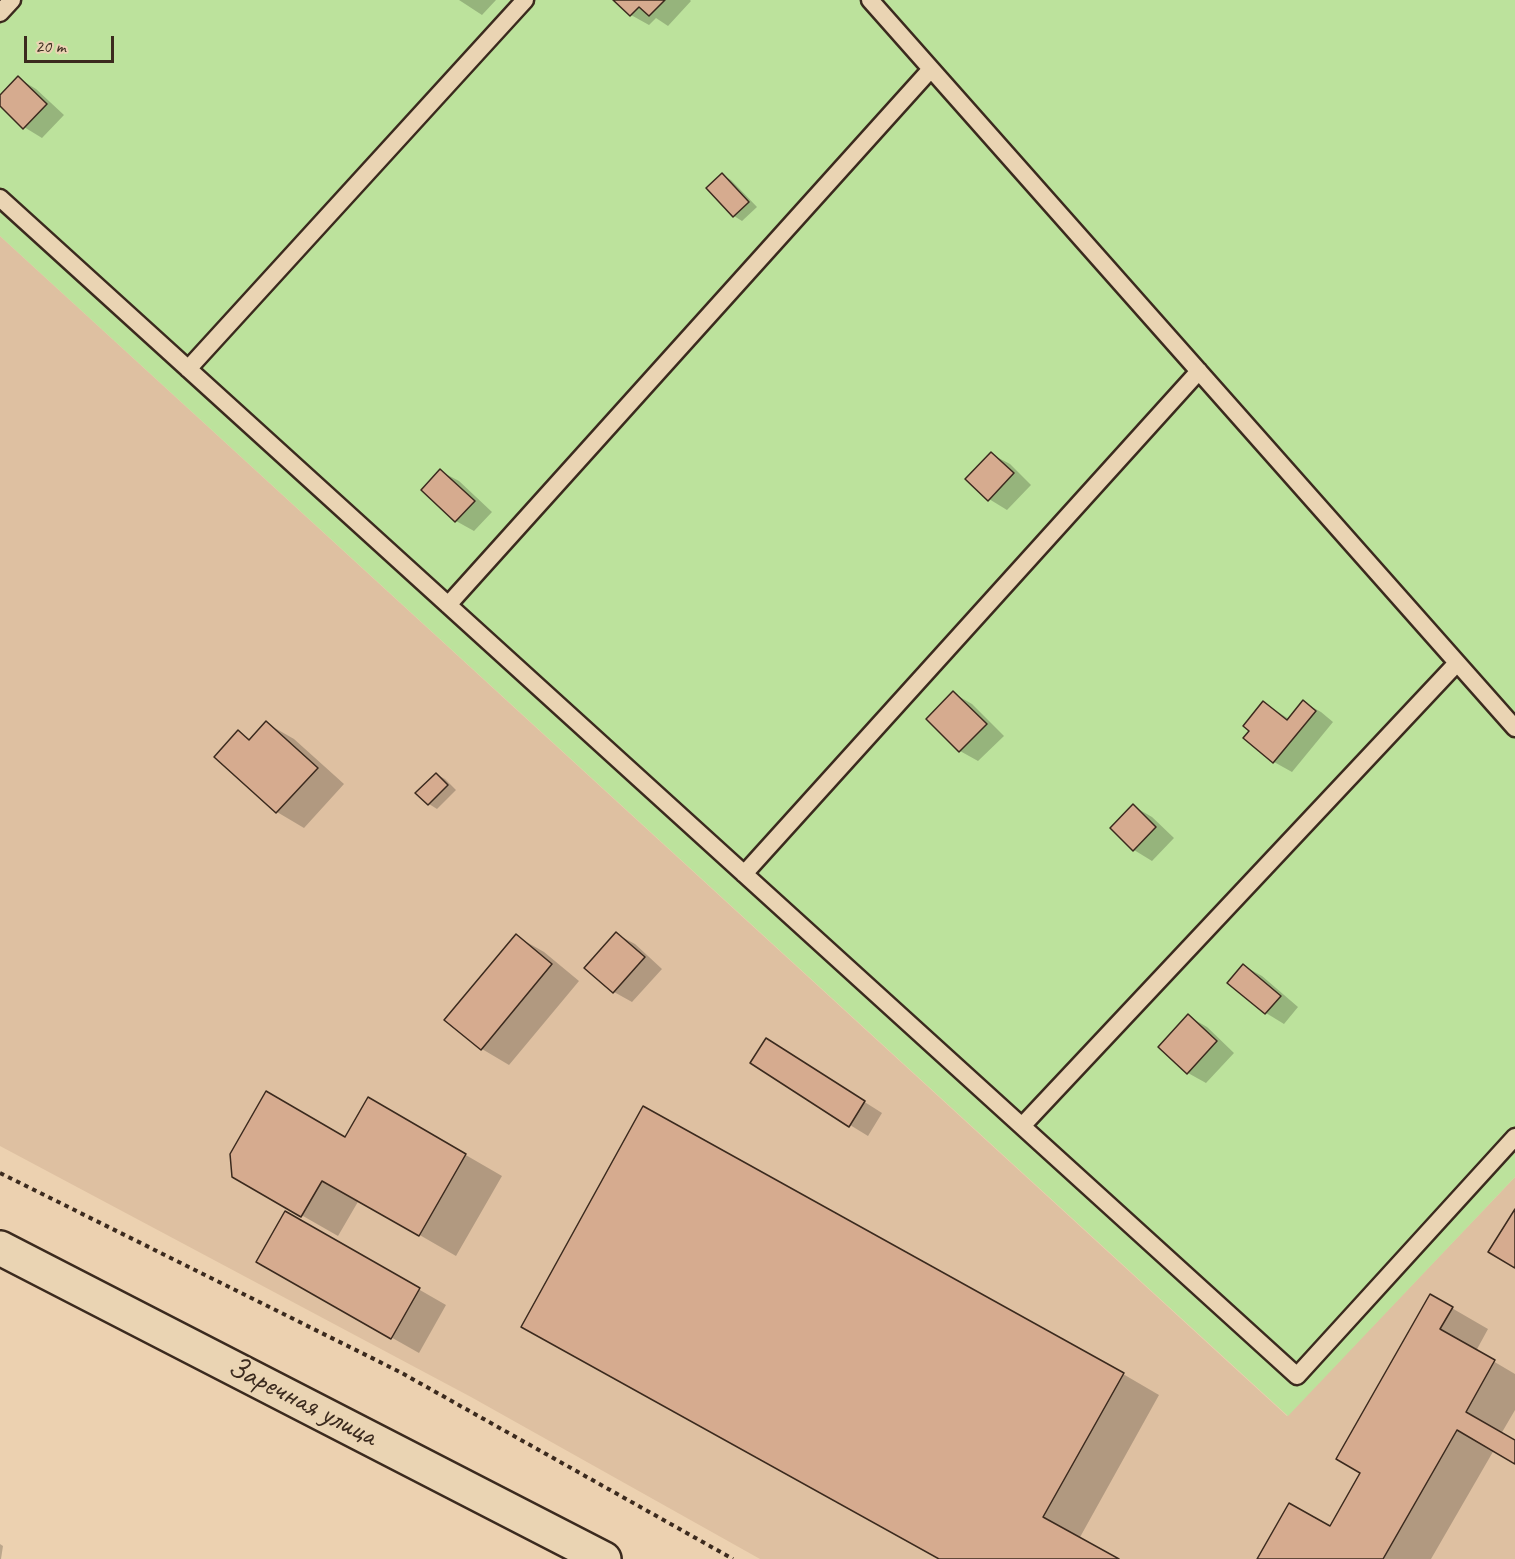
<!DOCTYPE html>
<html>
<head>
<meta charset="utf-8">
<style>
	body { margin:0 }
	#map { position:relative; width:1515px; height:1559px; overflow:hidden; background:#ecd1b0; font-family:Caveat,sans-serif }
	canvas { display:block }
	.scale { position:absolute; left:24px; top:36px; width:90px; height:27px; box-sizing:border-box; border:3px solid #3b2a1e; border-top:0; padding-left:8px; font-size:18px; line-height:21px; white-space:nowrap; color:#3b2a1e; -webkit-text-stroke:4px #ead4b3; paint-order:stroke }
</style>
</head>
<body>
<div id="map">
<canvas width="1515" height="1559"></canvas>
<div class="scale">20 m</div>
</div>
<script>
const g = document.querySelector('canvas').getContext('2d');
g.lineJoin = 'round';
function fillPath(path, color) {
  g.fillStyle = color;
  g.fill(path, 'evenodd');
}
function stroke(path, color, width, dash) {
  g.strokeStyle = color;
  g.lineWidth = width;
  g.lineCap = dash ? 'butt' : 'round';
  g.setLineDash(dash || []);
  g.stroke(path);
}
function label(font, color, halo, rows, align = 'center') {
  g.font = font + ' Caveat,sans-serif';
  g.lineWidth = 4.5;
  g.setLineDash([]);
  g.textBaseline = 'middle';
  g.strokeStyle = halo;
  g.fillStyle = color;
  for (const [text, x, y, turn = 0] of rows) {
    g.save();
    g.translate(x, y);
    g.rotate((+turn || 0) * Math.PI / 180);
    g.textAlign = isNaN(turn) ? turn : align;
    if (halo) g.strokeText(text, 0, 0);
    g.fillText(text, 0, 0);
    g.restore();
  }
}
fillPath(new Path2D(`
	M0,236L1287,1416L1515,1177V1559H760L471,1397L0,1146Z`), '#dec0a1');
fillPath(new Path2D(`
	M0,0H1515V1177L1288,1416L0,236Z`), '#bce29c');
fillPath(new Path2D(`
	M459,0H496L482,15Z
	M616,0H690L691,1L668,26L656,18L649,25L631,15Z
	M18,78L36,89L64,115L42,138L24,127L0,104V97Z
	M722,175L731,180L757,207L742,221L734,216Z
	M991,454L1010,464L1031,485L1007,510L989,499Z
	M440,471L459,481L492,512L474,531L456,521L423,490Z
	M953,693L972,704L1004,736L978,761L960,751L928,719Z
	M1303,702L1321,712L1333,722L1292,772L1274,762L1246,738L1264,703L1289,719Z
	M266,723L294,739L344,784L304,828L277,812L216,757L238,732L251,740Z
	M436,774L445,779L456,790L437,809L429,804Z
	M1133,806L1152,817L1174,838L1152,861L1134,850Z
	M616,934L635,944L662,969L632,1002L614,992L586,968Z
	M516,936L544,952L579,981L509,1065L482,1049Z
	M1244,966L1262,976L1298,1007L1284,1024L1266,1013Z
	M1188,1016L1207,1027L1234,1053L1206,1083L1188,1073L1160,1047Z
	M784,1051L882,1113L868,1136L850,1125Z
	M369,1099L502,1176L456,1256L359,1200L338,1236L233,1176L346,1139Z
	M286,1213L446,1305L419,1353L258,1262Z
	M1431,1296L1488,1329L1476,1351L1515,1374V1410L1501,1434L1515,1442V1462L1494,1450L1431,1559H1259L1331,1528L1362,1473Z
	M1123,1374L1159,1395L1079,1539L1116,1559H941Z
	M0,1544L3,1546L1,1559H0Z`), '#0003');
const building = new Path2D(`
	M613,0H665L649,16L639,7L630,16Z
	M18,76L47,104L23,129L0,106V95Z
	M722,173L749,202L733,217L706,188Z
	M991,452L1014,473L988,501L965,479Z
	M440,469L475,501L455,522L421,490Z
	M953,691L987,724L959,752L926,719Z
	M1303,700L1316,711L1273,763L1243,738L1249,731L1243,726L1263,701L1287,720Z
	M266,721L318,768L276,813L214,757L238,730L249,740Z
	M436,773L448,785L428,805L415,793Z
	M1133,804L1156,827L1133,851L1110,828Z
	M616,932L645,957L613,993L584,968Z
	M516,934L552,964L481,1050L444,1020Z
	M1243,964L1281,996L1265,1014L1227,983Z
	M1188,1014L1217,1041L1187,1074L1158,1047Z
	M766,1038L865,1101L849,1127L750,1063Z
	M266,1091L345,1137L368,1097L466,1154L419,1236L322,1181L301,1217L232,1177L230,1154Z
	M643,1106L1124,1373L1043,1517L1119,1559H939L521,1327Z
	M1515,1209V1268L1488,1252Z
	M285,1211L420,1288L391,1339L256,1262Z
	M1430,1294L1453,1307L1440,1329L1495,1360L1466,1412L1515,1440V1464L1457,1430L1383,1559H1257L1289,1503L1330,1526L1360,1473L1336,1459Z`);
fillPath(building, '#d6ab8f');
stroke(building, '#3b2a1e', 1.5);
const service = new Path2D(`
	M870,0L1515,728
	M0,13L12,0
	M0,198L1297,1376L1515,1137
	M188,369L525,0
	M448,605L931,69
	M744,874L1199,371
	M1022,1126L1457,663`);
const tertiary = new Path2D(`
	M0,1248L604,1559`);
stroke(service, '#3b2a1e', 21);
stroke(tertiary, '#3b2a1e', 38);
stroke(new Path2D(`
	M0,1173L400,1372L733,1559`), '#3b2a1e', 4, [4.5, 4.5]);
stroke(service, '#ead4b3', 16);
stroke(tertiary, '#ead4b3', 33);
label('30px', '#3b2a1e', '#ead4b3', [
	["Заречная улица",302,1402,27]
]);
</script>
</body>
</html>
